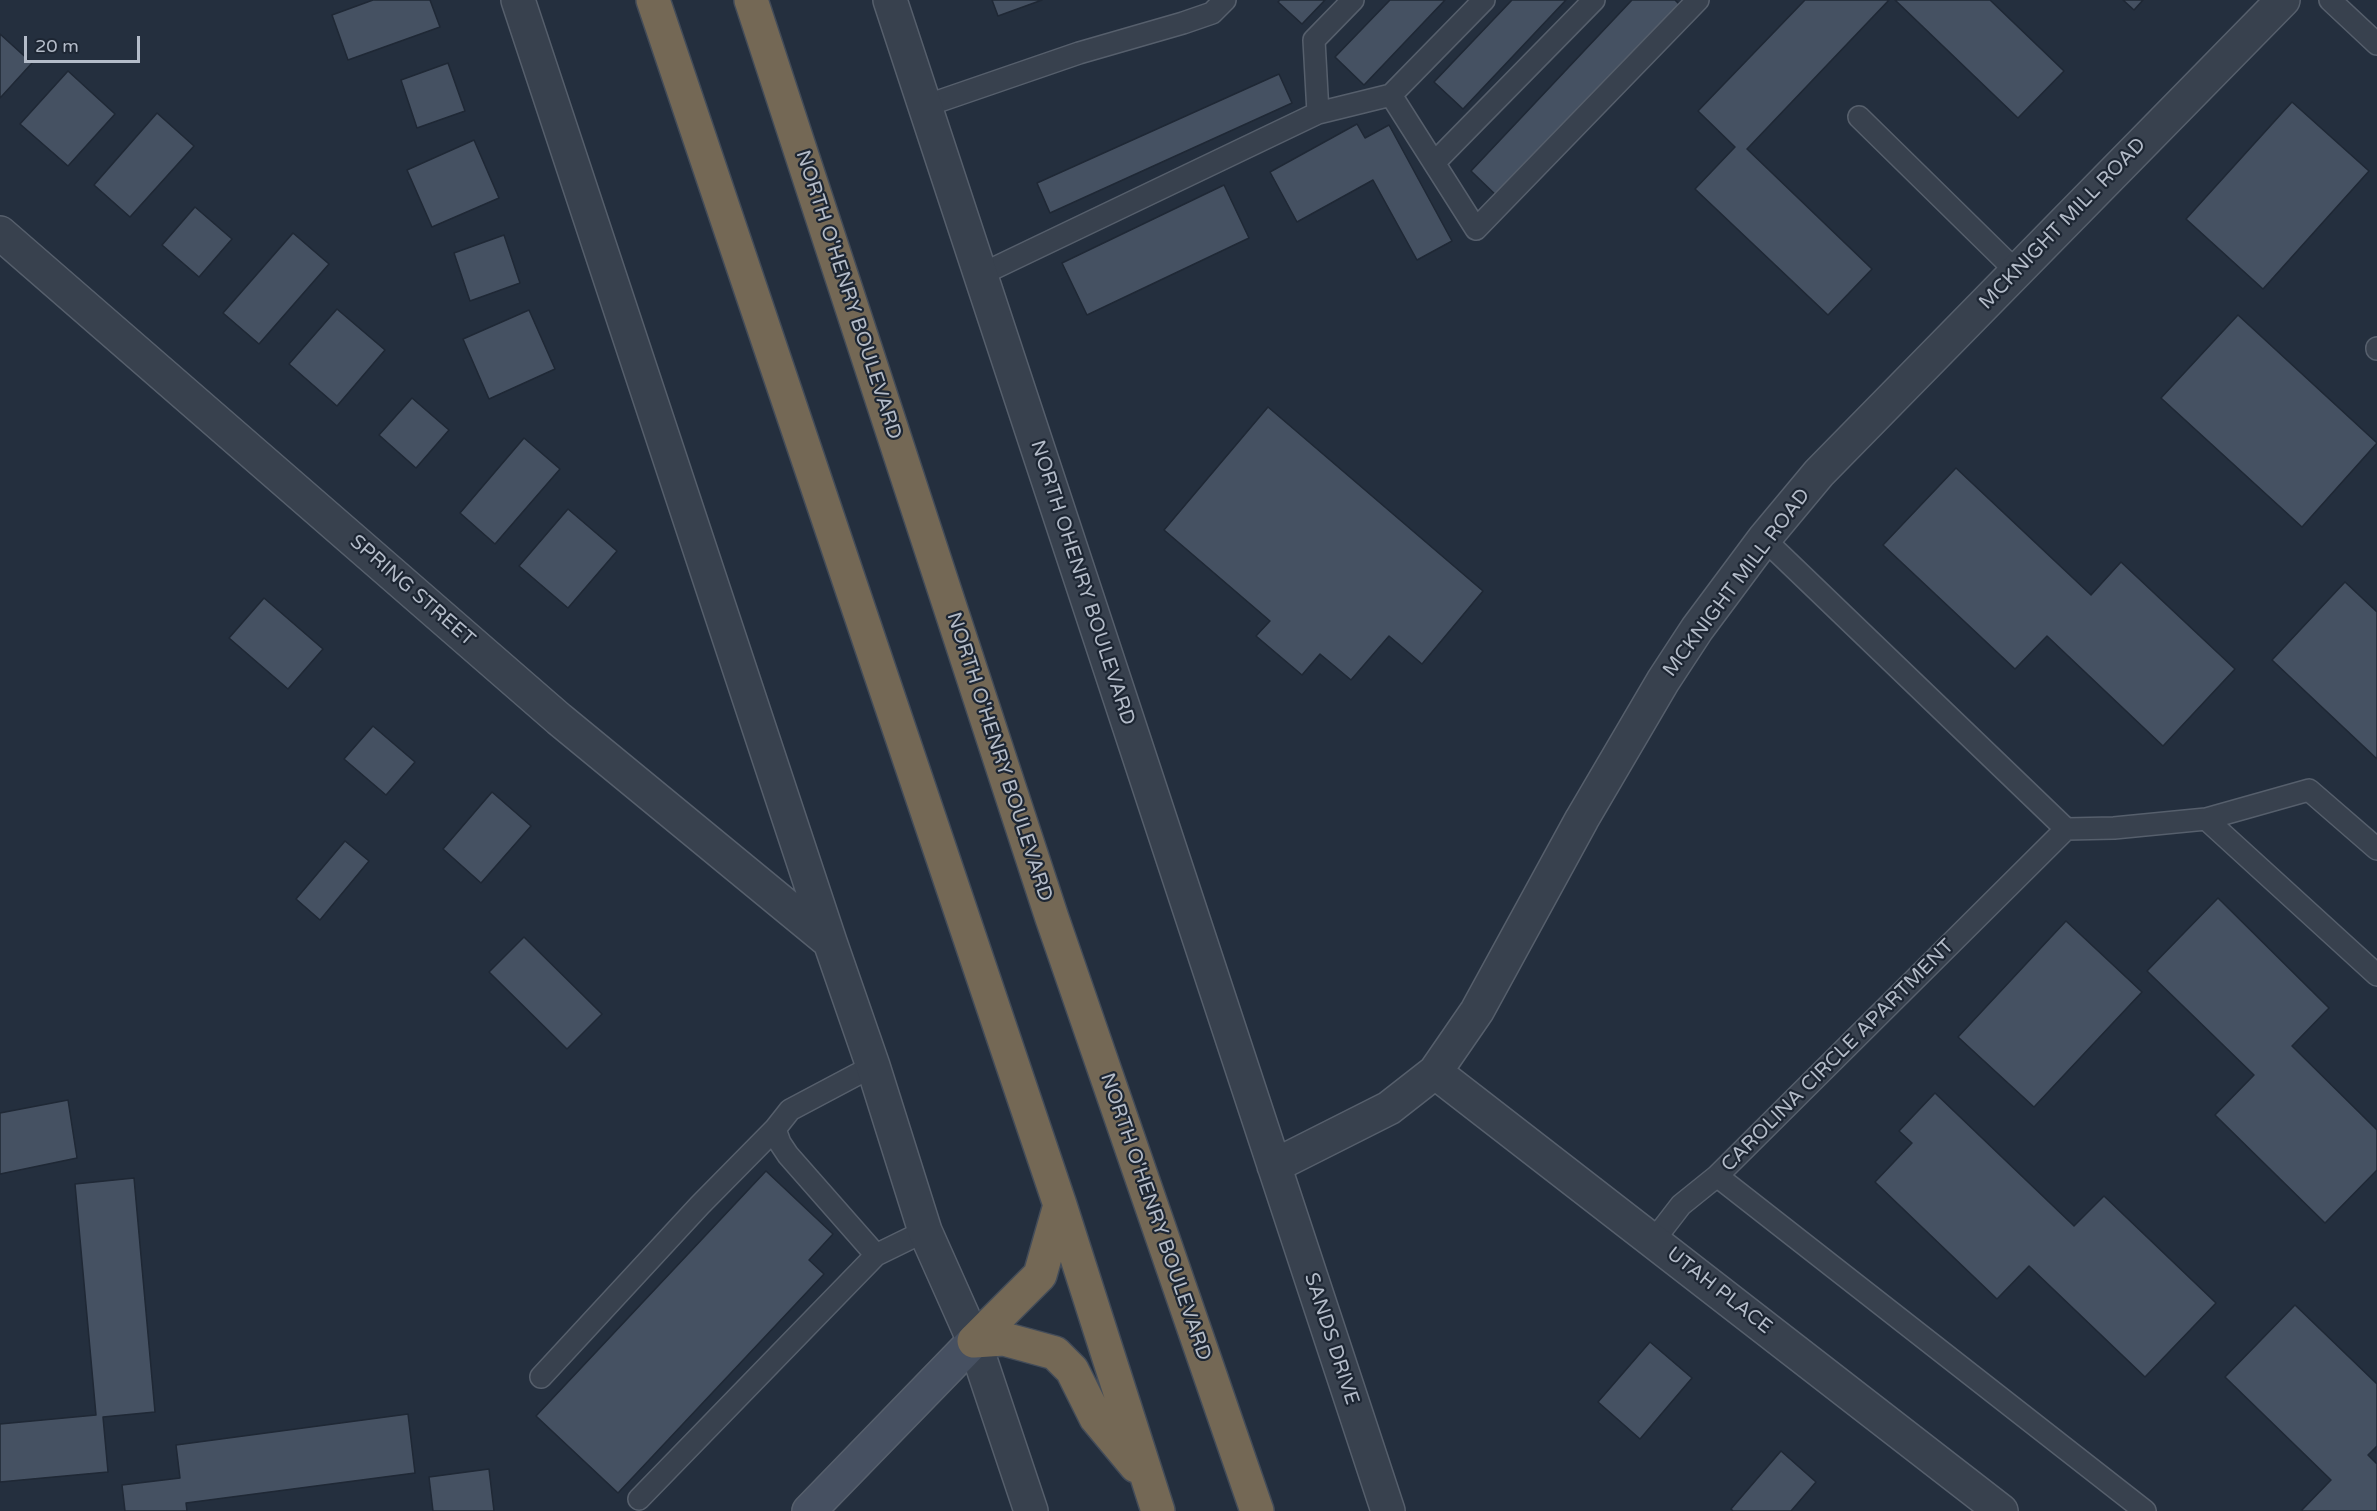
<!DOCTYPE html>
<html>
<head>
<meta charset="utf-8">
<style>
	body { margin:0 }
	#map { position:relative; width:2377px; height:1511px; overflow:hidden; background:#242f3e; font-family:"Varela Round",sans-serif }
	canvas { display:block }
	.scale { position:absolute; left:24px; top:36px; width:116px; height:27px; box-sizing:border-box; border:3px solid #b4bcc9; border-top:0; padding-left:8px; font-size:18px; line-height:21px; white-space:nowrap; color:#b4bcc9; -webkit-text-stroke:4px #1d2633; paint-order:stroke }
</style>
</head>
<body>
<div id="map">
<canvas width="2377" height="1511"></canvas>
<div class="scale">20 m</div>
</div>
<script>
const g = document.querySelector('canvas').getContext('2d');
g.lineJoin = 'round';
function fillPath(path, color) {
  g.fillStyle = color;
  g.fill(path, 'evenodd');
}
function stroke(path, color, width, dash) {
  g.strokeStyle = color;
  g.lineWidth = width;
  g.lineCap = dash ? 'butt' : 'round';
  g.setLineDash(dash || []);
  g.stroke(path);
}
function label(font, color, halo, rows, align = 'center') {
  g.font = font + ' "Varela Round",sans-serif';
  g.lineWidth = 4.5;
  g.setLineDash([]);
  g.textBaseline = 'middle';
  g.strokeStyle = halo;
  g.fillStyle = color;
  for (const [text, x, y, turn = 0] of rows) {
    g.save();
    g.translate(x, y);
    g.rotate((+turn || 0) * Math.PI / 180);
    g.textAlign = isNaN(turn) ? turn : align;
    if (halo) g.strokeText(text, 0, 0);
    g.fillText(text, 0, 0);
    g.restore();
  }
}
const building = new Path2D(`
	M373,0H430L440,27L348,60L332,15Z
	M992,0H1042L998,16Z
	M1280,0H1325L1302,24L1278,2Z
	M1390,0H1445L1364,85L1335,57Z
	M1512,0H1566L1463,109L1434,82Z
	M1632,0H1675L1681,6L1499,198L1471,171Z
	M1805,0H1889L1747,149L1872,269L1828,315L1695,189L1735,147L1698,111Z
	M1895,0H1990L2064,71L2018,118Z
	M2123,0H2143L2134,10Z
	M0,34L32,63L0,98Z
	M448,63L465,111L417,128L401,80Z
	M68,71L115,114L68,166L20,124Z
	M1279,74L1292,103L1050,213L1037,183Z
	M2292,102L2369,171L2263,289L2186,219Z
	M157,113L194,146L130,217L94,185Z
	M1357,124L1365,138L1389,125L1452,241L1417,260L1373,180L1297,222L1270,172Z
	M474,140L499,198L432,227L407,170Z
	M1224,185L1249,238L1087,315L1062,263Z
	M195,207L232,239L199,277L162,245Z
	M293,233L329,264L259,344L223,313Z
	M504,235L520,283L470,301L454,253Z
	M337,309L385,350L337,406L289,364Z
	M529,310L555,369L489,399L463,339Z
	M2238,315L2377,443L2302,527L2161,398Z
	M412,398L449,430L416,468L379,435Z
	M1268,407L1483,591L1422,664L1389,636L1351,680L1320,654L1302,675L1256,636L1270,621L1164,530Z
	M524,438L560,469L495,544L460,513Z
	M1956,468L2091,595L2121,562L2235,669L2163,746L2047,636L2015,669L1883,545Z
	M568,509L617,551L568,608L519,566Z
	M2345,582L2377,612V759L2272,660Z
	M264,598L323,649L288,689L229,638Z
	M373,726L415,762L386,795L344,759Z
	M492,792L531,826L481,883L443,849Z
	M345,841L369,861L320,920L296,899Z
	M2218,898L2329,1008L2292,1046L2377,1130V1170L2325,1223L2215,1115L2254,1075L2147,971Z
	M2066,921L2142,992L2034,1107L1958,1037Z
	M524,937L602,1014L567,1049L489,972Z
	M1935,1093L2074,1226L2104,1196L2216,1303L2145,1377L2029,1266L1997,1299L1875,1182L1912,1143L1899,1131Z
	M68,1100L77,1158L0,1174V1113Z
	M766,1171L833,1234L809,1260L824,1274L618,1493L536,1416Z
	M134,1178L155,1412L103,1417L108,1472L0,1482V1424L96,1415L75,1184Z
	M2295,1305L2377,1384V1446L2368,1455L2377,1464V1511H2301L2331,1480L2225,1377Z
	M1650,1342L1692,1378L1640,1439L1598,1402Z
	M408,1414L415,1473L186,1503L187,1511H125L122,1485L180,1478L176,1445Z
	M1781,1451L1816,1482L1791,1511H1733L1731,1509Z
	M489,1469L494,1511H433L429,1477Z`);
fillPath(building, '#455162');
stroke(building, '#1f2835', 1.5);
const lane = new Path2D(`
	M2330,0L2377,44
	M1391,95L1476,229L1698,0
	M925,106L1079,53L1183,23L1212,13L1225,0
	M1318,113L1314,40L1353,0
	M1859,117L2017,272
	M1434,163L1594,0
	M980,275L1318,113L1391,95L1484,0
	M2377,349V348
	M1764,539L2066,829
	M2206,819L2377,975
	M873,1066L790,1110L775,1129L780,1143L788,1155L876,1255
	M1654,1240L1681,1205L1717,1176
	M541,1377L700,1205L775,1129
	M639,1499L876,1255L925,1231
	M2145,1511L1717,1176L2066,829L2114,828L2206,819L2309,790L2377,849`);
const street = new Path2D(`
	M518,0L830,942L873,1066L925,1231L974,1341L1031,1511
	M890,0L1388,1511
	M0,233L559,719L830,942
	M1435,1072L2001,1511
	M1274,1166L1389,1108L1435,1072L1477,1011L1582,819L1663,681L1697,629L1764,539L1819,473L2283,0`);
const secondary = new Path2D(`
	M809,1511L974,1341`);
const highway = new Path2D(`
	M653,0L1060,1205L1158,1511
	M751,0L1052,918L1257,1511
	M974,1341L1004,1339L1055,1353L1072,1370L1096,1418L1136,1466
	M974,1341L1040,1275L1060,1205`);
stroke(lane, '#565f6c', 24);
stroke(street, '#565f6c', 36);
stroke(secondary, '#565f6c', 36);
stroke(highway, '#434c59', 36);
stroke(lane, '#38414e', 21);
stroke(street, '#38414e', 33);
stroke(secondary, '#465061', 33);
stroke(highway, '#746855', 33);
label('20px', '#b4bcc9', '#1d2633', [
	["MCKNIGHT MILL ROAD",2063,224,-46],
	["NORTH O'HENRY BOULEVARD",848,295,72],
	["NORTH OHENRY BOULEVARD",1082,583,72],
	["MCKNIGHT MILL ROAD",1737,583,-53],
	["SPRING STREET",412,591,41],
	["NORTH O'HENRY BOULEVARD",999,757,72],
	["CAROLINA CIRCLE APARTMENT",1838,1056,-45],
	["NORTH O'HENRY BOULEVARD",1155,1217,71],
	["UTAH PLACE",1719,1291,38],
	["SANDS DRIVE",1331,1339,72]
]);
</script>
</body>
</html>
